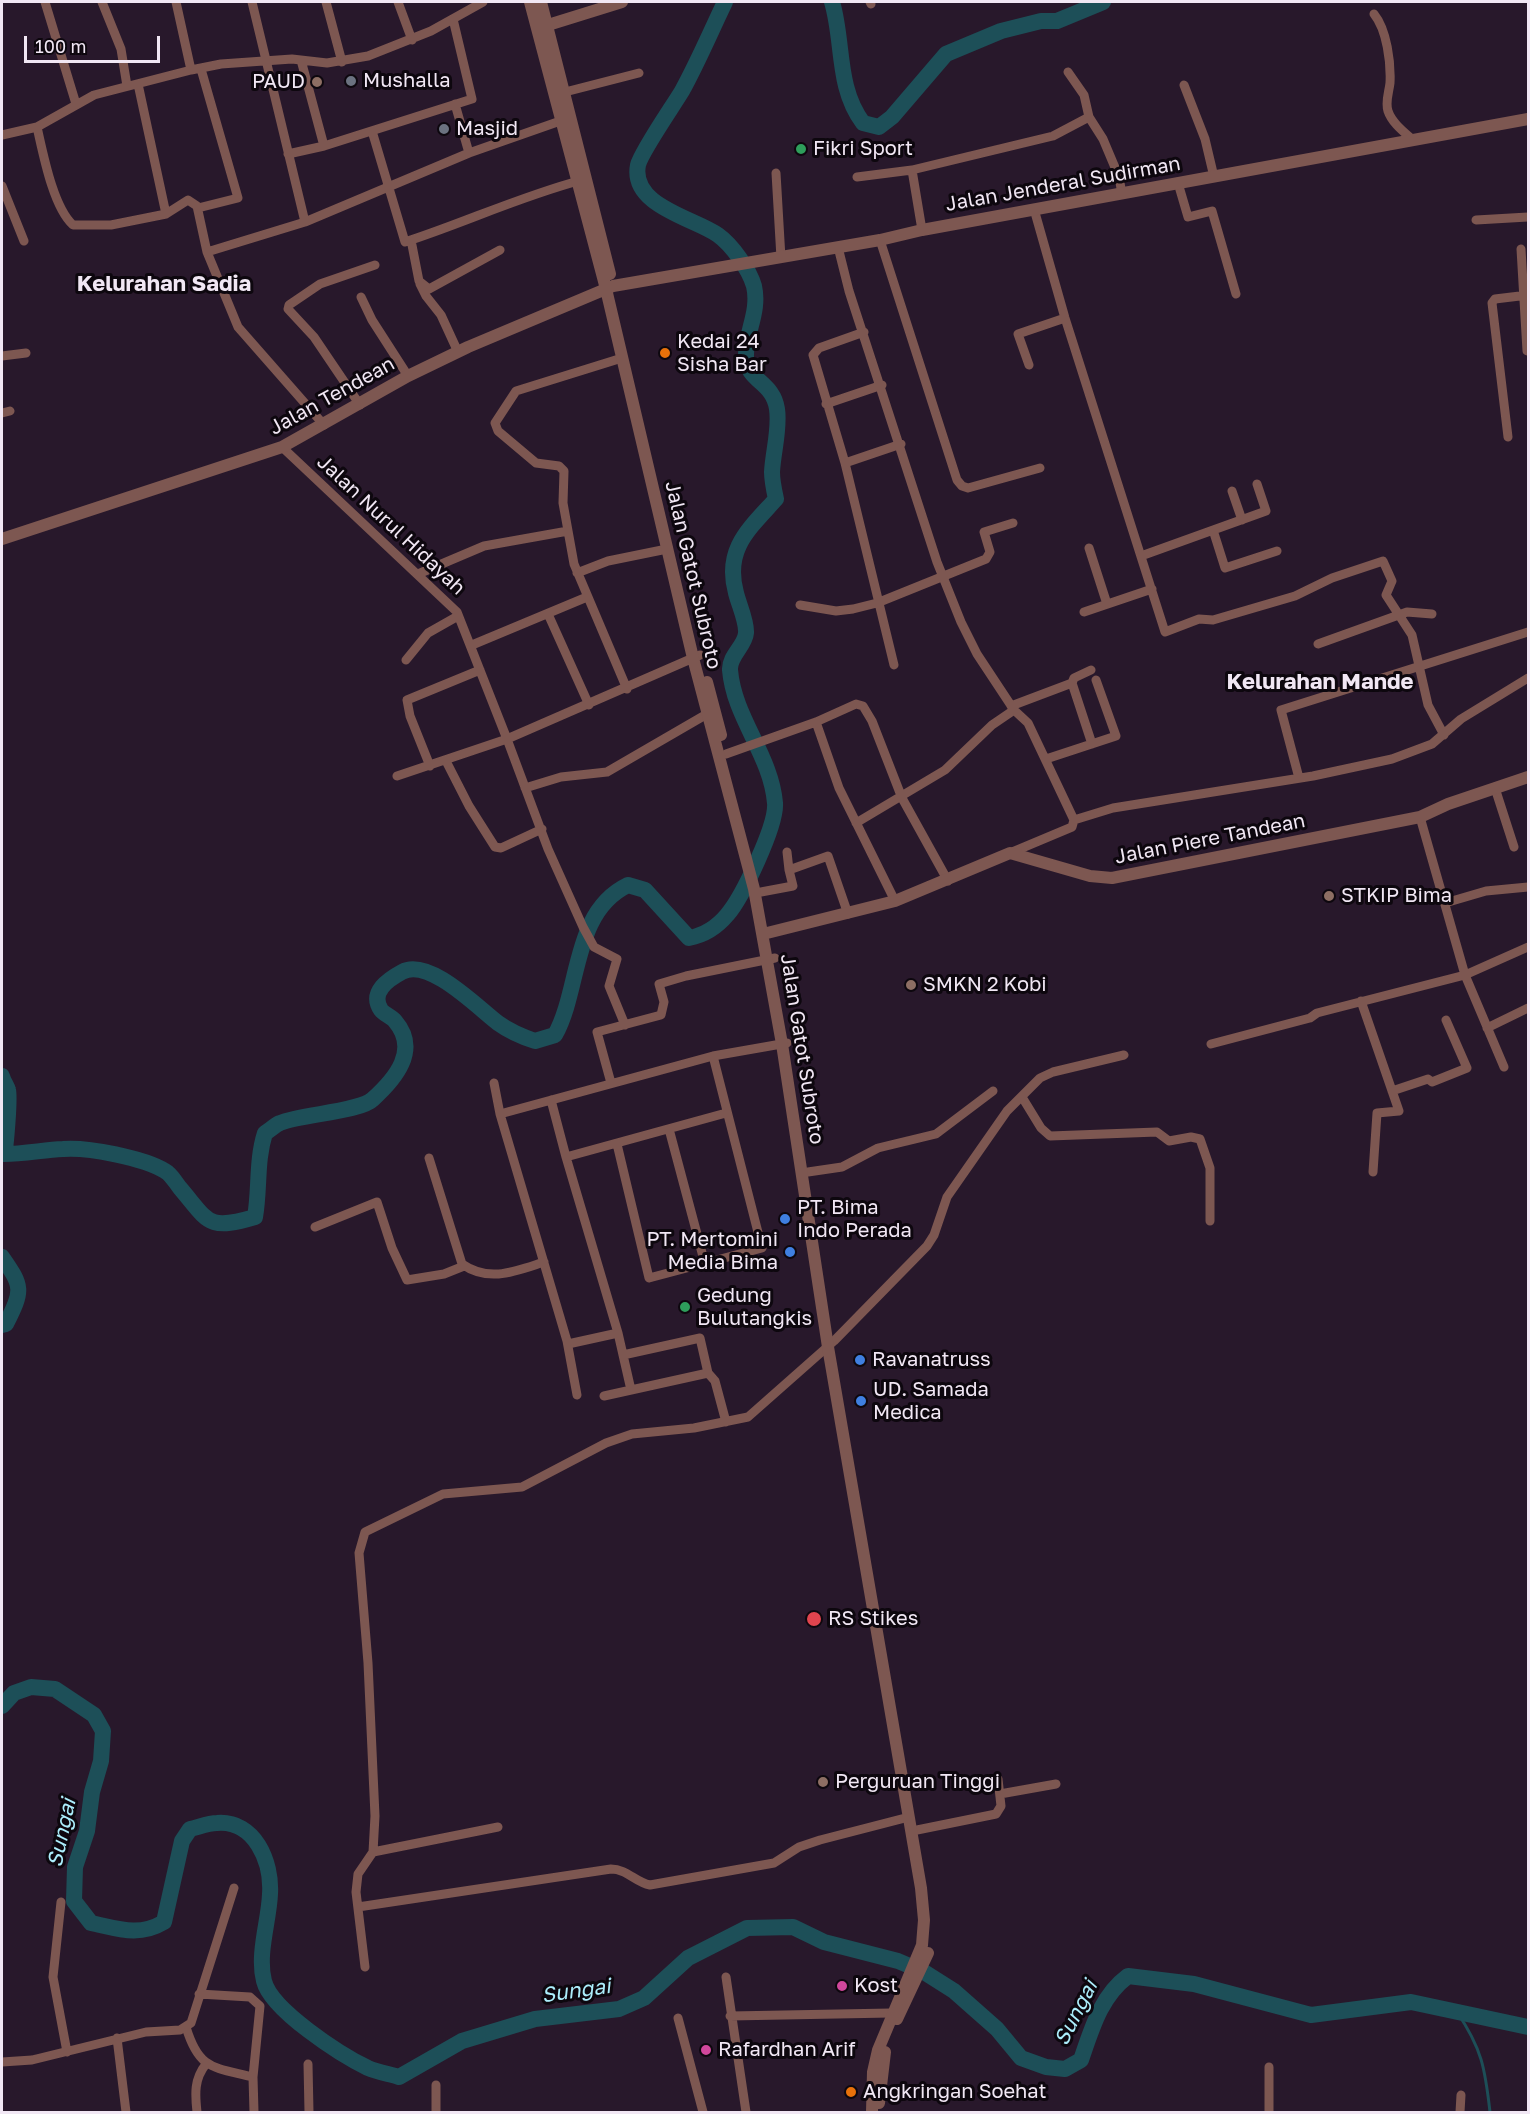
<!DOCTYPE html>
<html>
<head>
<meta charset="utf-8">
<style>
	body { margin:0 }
	#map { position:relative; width:1530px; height:2114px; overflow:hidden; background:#28182b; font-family:"Golos Text",sans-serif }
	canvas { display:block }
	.frame { position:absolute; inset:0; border:3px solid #f1e7f4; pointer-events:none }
	.scale { position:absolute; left:24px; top:36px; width:136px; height:27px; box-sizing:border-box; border:3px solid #f1e7f4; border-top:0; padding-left:8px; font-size:18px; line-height:21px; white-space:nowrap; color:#f1e7f4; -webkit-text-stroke:4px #0d070e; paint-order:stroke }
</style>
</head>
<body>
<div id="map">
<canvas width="1530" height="2114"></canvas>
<div class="frame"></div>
<div class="scale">100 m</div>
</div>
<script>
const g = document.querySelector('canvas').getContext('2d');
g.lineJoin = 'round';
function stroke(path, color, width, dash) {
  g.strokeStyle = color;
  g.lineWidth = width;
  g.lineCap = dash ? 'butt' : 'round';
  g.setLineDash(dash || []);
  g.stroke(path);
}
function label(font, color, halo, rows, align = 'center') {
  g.font = font + ' "Golos Text",sans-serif';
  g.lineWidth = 6;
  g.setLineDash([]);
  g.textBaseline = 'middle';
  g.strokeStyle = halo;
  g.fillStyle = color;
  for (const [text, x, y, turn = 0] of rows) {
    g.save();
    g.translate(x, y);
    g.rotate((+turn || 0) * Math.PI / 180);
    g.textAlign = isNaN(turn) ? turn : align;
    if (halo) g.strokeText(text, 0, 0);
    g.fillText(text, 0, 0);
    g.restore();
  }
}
stroke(new Path2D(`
	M1457,2012C1482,2049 1485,2068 1490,2112`), '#1d4f58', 3);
stroke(new Path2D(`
	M832,2C844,42 836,87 863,123L879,127L892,117L946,54L1001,31L1041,21H1057L1103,2
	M2,1076C3,1081 7,1086 8,1090C10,1097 6,1147 4,1154C24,1154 43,1150 63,1149C88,1147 144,1158 165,1171C171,1174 176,1183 180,1188C209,1222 207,1231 255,1217C260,1189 256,1161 265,1133C270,1130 275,1125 280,1123C301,1114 360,1112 373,1099C395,1079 420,1050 395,1021C392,1017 384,1014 381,1010C369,992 389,979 402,972C429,957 478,1008 498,1023C509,1031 523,1037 535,1041L555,1035C581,988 572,912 628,885L645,890L689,938C705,935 717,927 727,915C742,898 777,825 775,803C771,755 734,718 730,670C729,656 745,646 746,633C747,622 739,605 736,593C724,549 749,529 776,499C774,490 772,481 772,472C773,452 780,429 777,409C773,381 747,382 746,357C745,333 760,312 754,286C749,269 732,245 718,235C694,218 630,206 638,165C641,152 673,106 682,91C698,62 711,31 725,2
	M2,1257C23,1287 23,1290 6,1324L2,1325
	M2,1706L14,1693L31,1687L55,1689L94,1715L103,1731L101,1761L92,1792L87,1831L75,1867L74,1901L91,1923C119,1929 139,1937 164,1922L182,1841L190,1829C199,1827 208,1823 217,1823C255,1820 272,1862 270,1894C269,1921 257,1954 264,1981C271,2010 341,2055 368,2068C377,2072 389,2074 399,2077L462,2041L535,2019L619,2009L644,1998L688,1958L747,1928L793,1927L824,1942L898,1961L924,1972L954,1991L997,2029L1021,2058L1046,2067L1065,2069L1081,2060C1092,2028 1101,1996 1128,1976L1194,1984L1311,2015L1411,2002L1528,2027`), '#1d4f58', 16);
stroke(new Path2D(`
	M45,2L76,104
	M102,2L121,49L127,86
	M176,2L191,70
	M252,2L305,222
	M326,2L342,62
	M398,2L412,40
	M870,2L871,4
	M1374,14C1387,30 1391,63 1390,83C1389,92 1385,102 1388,111C1392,123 1404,132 1413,140
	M301,60L324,146L472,99L453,19
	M1068,72L1084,95L1089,117L1103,139L1119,177L1122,194
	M138,84L166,214
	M1184,85L1205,139L1214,177
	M565,92L639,73
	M455,104L469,153
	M37,127C43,153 53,207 73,225H111L166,214L188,200L197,206L207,252L305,222L469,153L566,119
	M372,131L405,242C464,223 521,196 582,180
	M2,135L37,127L94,95L191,70L221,64L292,59L327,63L368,56L431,31L483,2
	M288,154L324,146
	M776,173L781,258
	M857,177L912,170
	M1178,183L1188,217L1212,211L1236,294
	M2,186L24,241
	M198,208L238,198L201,69
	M1034,209L1065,318L1165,632L1199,619L1213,620L1295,596L1332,578L1383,561L1392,581L1386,595L1412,635L1428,705L1444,735
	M1476,220L1528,217
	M922,230L912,170L1053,136L1089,117
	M411,240L419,281L429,289L500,250
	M880,240L957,480L962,486L968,488L1040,468
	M838,247L849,291L937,562L961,622L977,654L1014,710L1028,723L1074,820L1072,827L1010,853
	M1521,249L1527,351
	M207,252L238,327L324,425
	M420,284L426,296L441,315L458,352
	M361,297L372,320L408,376
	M864,332L819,348L813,355L845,463L894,665
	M2,356L26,353
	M622,358L516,391L495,423L498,431L536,463L559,466L564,471L563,503L574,564L627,689
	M1029,365L1018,334L1065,318
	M826,404L882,385
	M360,405L314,337L288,309L289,305L320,284L375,265
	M2,413L10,411
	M1508,437L1492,303L1495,299L1528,295
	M282,447L457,612L507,739L700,655
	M845,463L901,444
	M1232,491L1242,520
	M1213,530L1225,568L1277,551
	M1089,548L1107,604
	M1141,556L1266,511L1257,484
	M577,573L608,561L667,549
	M418,574L484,546L568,531
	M800,605L836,611L853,609L877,603L986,559L990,552L984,532L1013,523
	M1084,612L1152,589
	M548,614L589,705
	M1318,644L1407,612L1432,614
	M472,645L587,597
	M406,660L428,633L458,616
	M1072,683L1092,744
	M1011,706L1072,683L1074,678L1091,670
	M816,722L839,788L895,901
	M726,754L816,722L856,704L863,706L872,721L902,798L948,881
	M1046,759L1116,736L1096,680
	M446,761L469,806L495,847L501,848L542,829
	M430,766L410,716L407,700L480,670
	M397,776L507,739L548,849L583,927L594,947L617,959L609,986L625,1025
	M1299,778L1281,710L1528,632
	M525,788L561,777L607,772L707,714
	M1495,788L1514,847
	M1420,817L1465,975L1504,1067
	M1074,820L1113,808L1313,776L1392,759L1432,744L1461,719L1528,678
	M856,823L945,770L992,725L1014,710
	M787,852L789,870
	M761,892L793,886L789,870L828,856L848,914
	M1445,903L1486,891L1528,887
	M1361,1001L1399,1111L1377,1113L1373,1172
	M1487,1028L1528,1008
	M1211,1044L1310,1018L1317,1013L1465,975L1528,947
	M494,1083L500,1114
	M611,1083L597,1032L661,1015L664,1002L659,984L686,976L775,958
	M1392,1091L1428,1079L1432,1082L1467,1068L1446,1020
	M1022,1097L1041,1128L1050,1136L1157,1132L1169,1141L1191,1137L1200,1139L1210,1168V1221
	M551,1100L566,1157L726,1113
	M669,1129L705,1264
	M617,1144L649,1278L762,1248L713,1056
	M566,1157L618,1333L631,1390
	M429,1158L462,1264C489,1283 516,1271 544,1262
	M808,1172L842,1167L878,1148L936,1134L993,1091
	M315,1227L377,1202L392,1248L407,1280L444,1274L464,1266
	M568,1344L618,1333
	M708,1373L715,1381L726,1422
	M577,1395L567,1341L500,1114L713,1056L787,1043
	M604,1396L708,1373L700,1338L623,1355
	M1000,1794L1056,1784
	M917,1830L996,1814L1001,1806L998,1779
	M373,1852L498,1827
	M61,1902L53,1977L67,2052
	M358,1907L611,1869C627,1869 635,1882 650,1885L774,1863L799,1847L820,1840L909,1817
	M365,1967L356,1892L358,1874L373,1852L375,1816L368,1663L359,1553L365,1532L443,1494L522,1487L606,1443L632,1434L694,1428L748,1417L834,1341L927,1246L934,1235L947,1197L1007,1111L1040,1078L1053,1072L1124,1055
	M726,1977L746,2112
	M199,1994L250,1997L260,2006L253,2077L254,2112
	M730,2016L891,2013
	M678,2018L703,2112
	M186,2027C199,2070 213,2067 253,2077
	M117,2038L126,2112
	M2,2062L32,2060L146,2032L180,2030L191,2023L234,1888
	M308,2064L309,2112
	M436,2085V2112
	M197,2112C195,2094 194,2079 206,2064
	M1269,2112V2067
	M1460,2112L1461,2095`), '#7d5751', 9);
stroke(new Path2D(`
	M530,2L606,289L693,658L754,889L782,1044L828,1347L921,1888L924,1920L922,1945L878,2050L873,2072L872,2112
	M541,2L610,274
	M548,25L622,2
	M2,539L282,447L408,376L468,347L613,286L880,240L922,230L1528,119
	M707,682L721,735
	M763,934L895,901L1010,853L1090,876L1112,878L1420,817L1448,804L1528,777
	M897,2019L928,1953
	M879,2103L885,2052`), '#7d5751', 12);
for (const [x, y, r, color] of [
	[351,81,6,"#6b7280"],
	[317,82,6,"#8d6e63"],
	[444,129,6,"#6b7280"],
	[801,149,6,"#2e9e5b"],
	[665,353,6,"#e8710a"],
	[1329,896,6,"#8d6e63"],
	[911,985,6,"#8d6e63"],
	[785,1219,6,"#3f7fe0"],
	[790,1252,6,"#3f7fe0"],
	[685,1307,6,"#2e9e5b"],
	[860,1360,6,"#3f7fe0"],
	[861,1401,6,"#3f7fe0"],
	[814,1619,8,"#e0444e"],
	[823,1782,6,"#8d6e63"],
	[842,1986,6,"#d1479c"],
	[706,2050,6,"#d1479c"],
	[851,2092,6,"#e8710a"]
]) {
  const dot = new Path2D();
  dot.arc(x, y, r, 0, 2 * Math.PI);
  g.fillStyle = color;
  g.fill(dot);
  stroke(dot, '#0d070e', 2);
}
label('20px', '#f1e7f4', '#0d070e', [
	["Mushalla",363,81],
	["PAUD",305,82,"right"],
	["Masjid",456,129],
	["Fikri Sport",813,149],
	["Kedai 24",677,342],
	["Sisha Bar",677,365],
	["STKIP Bima",1341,896],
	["SMKN 2 Kobi",923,985],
	["PT. Bima",797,1208],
	["Indo Perada",797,1231],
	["PT. Mertomini",778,1240,"right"],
	["Media Bima",778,1263,"right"],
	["Gedung",697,1296],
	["Bulutangkis",697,1319],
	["Ravanatruss",872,1360],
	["UD. Samada",873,1390],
	["Medica",873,1413],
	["RS Stikes",828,1619],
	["Perguruan Tinggi",835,1782],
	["Kost",854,1986],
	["Rafardhan Arif",718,2050],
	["Angkringan Soehat",863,2092]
], 'left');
label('20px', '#f1e7f4', '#0d070e', [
	["Jalan Jenderal Sudirman",1063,184,-10],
	["Jalan Tendean",332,396,-29],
	["Jalan Nurul Hidayah",391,525,43],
	["Jalan Gatot Subroto",693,575,77],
	["Jalan Piere Tandean",1210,839,-11],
	["Jalan Gatot Subroto",802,1049,81]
]);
label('italic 21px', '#aceefc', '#0d070e', [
	["Sungai",62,1833,-78],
	["Sungai",576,1991,-8],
	["Sungai",1076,2013,-63]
]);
label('bold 22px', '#f1e7f4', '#0d070e', [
	["Kelurahan Sadia",164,284],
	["Kelurahan Mande",1320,682]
]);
</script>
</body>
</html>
